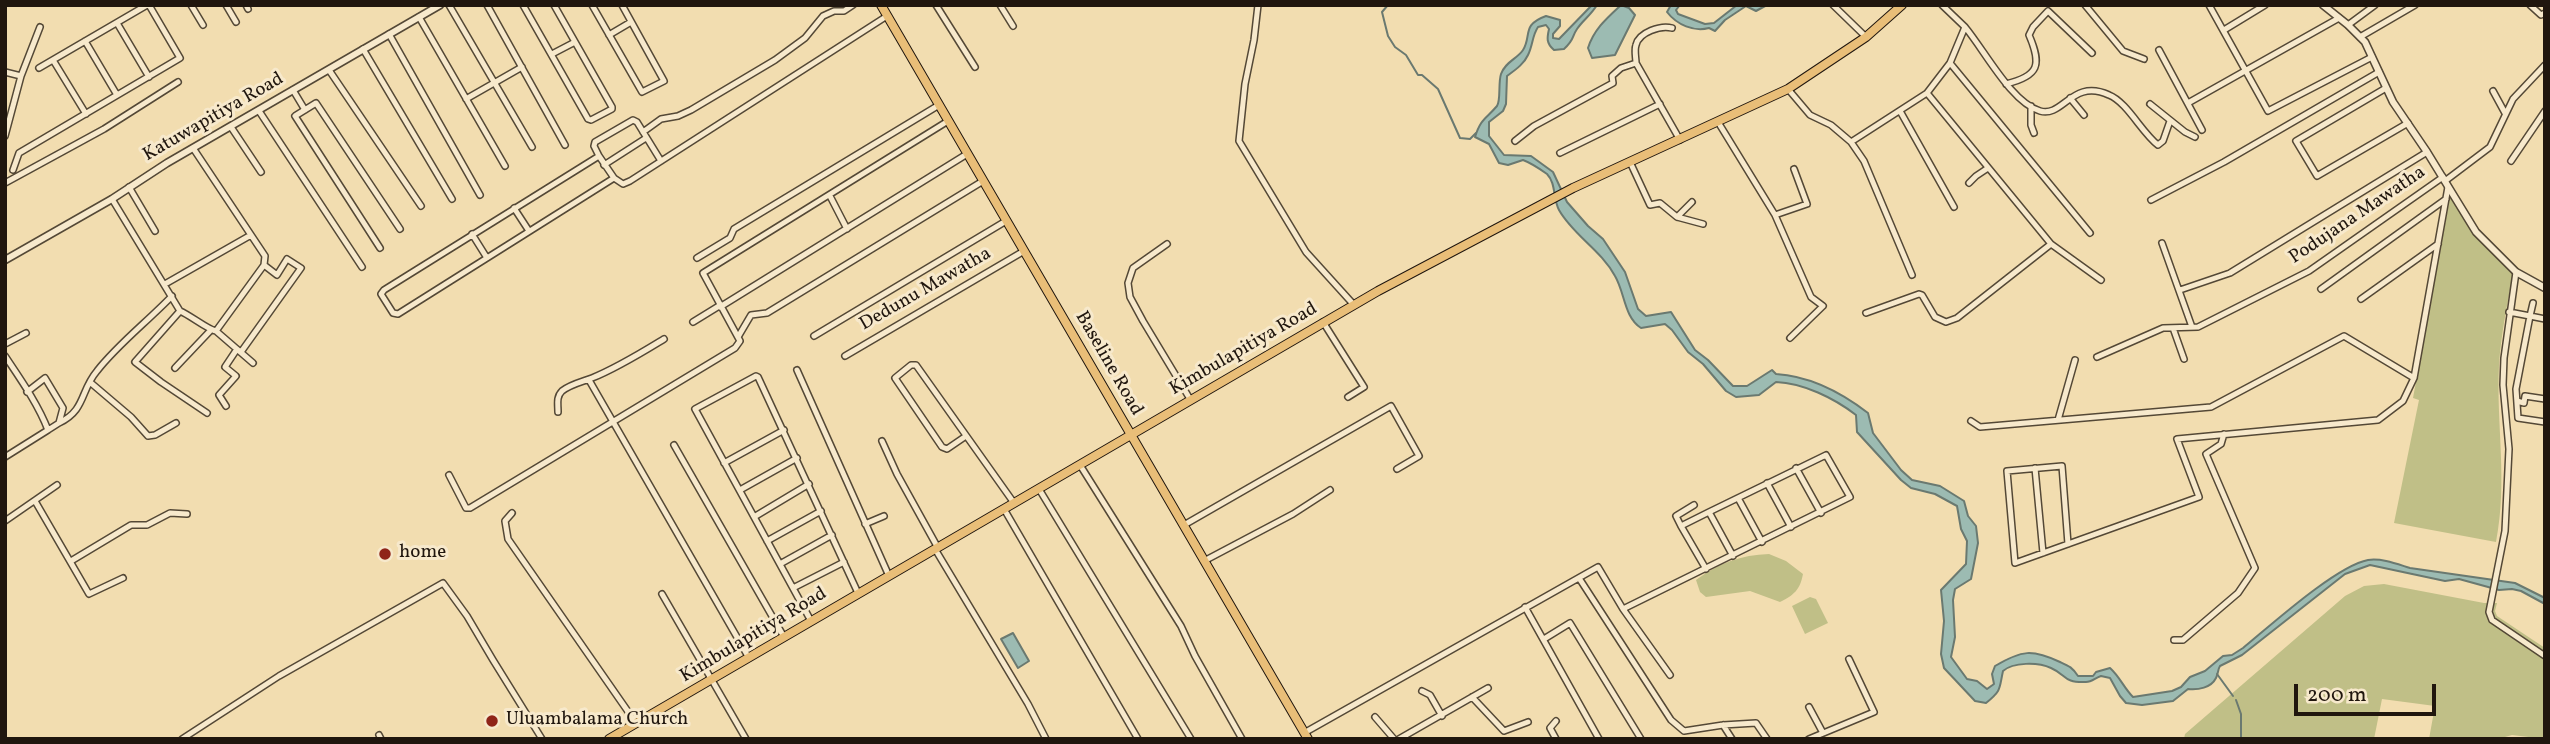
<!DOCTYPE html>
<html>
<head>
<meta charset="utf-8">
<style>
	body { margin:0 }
	#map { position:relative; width:2550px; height:744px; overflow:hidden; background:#f2ddb0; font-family:Vollkorn,serif }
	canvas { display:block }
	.frame { position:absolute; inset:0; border:7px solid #20160e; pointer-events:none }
	.scale { position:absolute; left:2294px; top:684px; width:142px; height:32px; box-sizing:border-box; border:4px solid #20160e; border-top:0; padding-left:9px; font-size:21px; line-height:24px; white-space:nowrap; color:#20160e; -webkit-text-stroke:5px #f7e9cc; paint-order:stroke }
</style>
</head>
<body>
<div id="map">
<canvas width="2550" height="744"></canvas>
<div class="frame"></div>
<div class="scale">200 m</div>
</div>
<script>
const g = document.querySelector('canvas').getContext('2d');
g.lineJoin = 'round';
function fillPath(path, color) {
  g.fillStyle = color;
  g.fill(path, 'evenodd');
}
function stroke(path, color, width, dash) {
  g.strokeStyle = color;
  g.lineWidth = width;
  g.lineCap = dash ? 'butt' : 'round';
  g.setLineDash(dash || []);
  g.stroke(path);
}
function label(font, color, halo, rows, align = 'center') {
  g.font = font + ' Vollkorn,serif';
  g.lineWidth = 6;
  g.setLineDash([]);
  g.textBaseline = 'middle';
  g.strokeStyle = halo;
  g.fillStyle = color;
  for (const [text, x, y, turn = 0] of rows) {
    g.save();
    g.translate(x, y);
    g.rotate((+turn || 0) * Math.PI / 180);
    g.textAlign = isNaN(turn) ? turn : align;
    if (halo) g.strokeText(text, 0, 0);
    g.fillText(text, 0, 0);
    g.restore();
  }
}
fillPath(new Path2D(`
	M2450,197L2473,233L2513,275C2507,305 2501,335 2499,365C2496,425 2508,481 2496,542L2394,523L2419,400L2413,398Z
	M1769,554L1786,561L1803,574C1800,590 1794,595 1780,602L1750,591L1706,597L1700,592L1696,580C1719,563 1741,555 1769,554Z
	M2384,584L2484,603H2497L2495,611L2497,616L2545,648V739L2512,735L2498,739H2429L2435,706L2382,699L2374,739H2184L2185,734L2345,596L2364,586Z
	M1810,597L1816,599L1828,623L1805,634L1792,606Z`), '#c0bf87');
const water = new Path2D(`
	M1592,5H1597C1591,15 1583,20 1577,29C1571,38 1575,39 1564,49L1554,50C1546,43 1547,38 1549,29L1546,25L1538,27C1532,36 1533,45 1528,55C1524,64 1515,70 1507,76L1506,104L1503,111L1489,122V136L1504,155L1531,156L1553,172L1567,202L1588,226L1603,239L1625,272L1638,309L1646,316L1671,312L1695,350L1708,360L1733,386H1747L1772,370L1776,374C1809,376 1842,393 1868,413L1873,433L1901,470L1912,480L1940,486L1964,501L1968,516L1976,526L1978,543L1971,579L1955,589L1953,600L1955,637L1951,657L1967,679L1977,681L1987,689L1994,684L1992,674L1995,666C2022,650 2032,649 2060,662C2069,666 2072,667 2078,676H2093L2096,672L2110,668C2120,677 2124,688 2133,697L2172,691L2181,687L2190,677L2205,671L2223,656L2232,655L2243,648C2270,626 2336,566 2368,560C2382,558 2397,564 2410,568L2515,583L2545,598V604L2521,591L2512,589L2499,590L2459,579L2445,581L2370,565L2345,574L2242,655L2220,666C2218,669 2218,674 2216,678C2211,688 2198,690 2188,689L2173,701L2142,705L2126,703L2120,696L2110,678L2101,676C2095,678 2092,682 2086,682C2063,683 2067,675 2051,668C2038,662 2013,662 2003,671C1999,689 2002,690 1986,703L1975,701L1944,668L1941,654L1944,621L1941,590L1966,564L1967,541L1961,529L1957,506L1935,494L1911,488L1901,480L1857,432L1856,415C1834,398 1803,383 1776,382L1759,395L1736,397L1726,391L1703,364L1688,352L1672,330L1665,324L1641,328C1624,317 1625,293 1615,276C1601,250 1573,235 1559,210C1553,199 1556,183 1547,174C1540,169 1531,163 1523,160L1508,165L1499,163L1489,144L1475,137C1481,118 1486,119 1497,106C1501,100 1498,83 1501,74C1505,62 1517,59 1523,50C1532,36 1521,25 1546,16L1560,20V26L1553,34V38L1559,39Z
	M1621,5L1629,8L1635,15L1615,55L1592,58L1588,48C1594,29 1607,18 1621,5Z
	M1671,5H1680L1676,10L1678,14L1705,24L1714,23L1737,5H1767L1756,11L1746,6L1725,20L1715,31L1709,28C1694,32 1677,25 1667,12Z
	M1013,633L1029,661L1018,668L1001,639Z`);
fillPath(water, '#9cbbb2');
stroke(water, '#6a7970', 2);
stroke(new Path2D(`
	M1388,5L1382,12L1388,36L1395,47L1406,55L1418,75H1422L1438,89L1460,138L1470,139L1476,133
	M2217,674L2233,696
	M2236,700L2241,714V739`), '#6a7970', 2);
const minor = new Path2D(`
	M191,5L203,25
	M226,5L236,22
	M246,5L248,9
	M449,5L532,147
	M487,5L565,145
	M523,5L588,119L591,120L612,109V107L554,5
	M592,5L642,92L664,81L622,5
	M936,5L975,67
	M1000,5L1013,26
	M1258,5L1254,40L1245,84L1239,141L1306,252L1354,305
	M1833,5L1866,37
	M1942,5L1965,27L1950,63L2090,233
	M2085,5L2123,51L2144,59
	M2209,5L2268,111L2372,57
	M2530,5L2541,15L2545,13
	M419,17L505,166
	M117,23L149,77
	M2348,25L2375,5
	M1965,27C1985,51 2011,102 2040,111C2063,118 2072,78 2109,95C2127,102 2142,133 2158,145L2163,141L2170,121
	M2224,30L2265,5
	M389,34L480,195
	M609,35L631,22
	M2360,37L2415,5
	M85,41L117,95
	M363,49L452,199
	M2159,50L2202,130
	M552,54L575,42
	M53,60L86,114
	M1636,63L1680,140
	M39,68L147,5
	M329,70L421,206
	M5,72L21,76
	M2006,84C2039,76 2042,65 2029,35L2033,27L2048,11L2092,53
	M2386,88L2296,141L2317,176L2408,123
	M1788,89L1810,115L1831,125L1851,142L1864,161L1912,275
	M293,90L305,110
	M2493,91L2505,113
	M1927,93L1950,63
	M2070,98L2084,115
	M466,99L522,67
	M2188,103L2339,18
	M2150,104L2185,132L2195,137
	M2031,106V125L2034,133
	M259,111L362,267
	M1900,111L1954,207
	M1718,122L1775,215L1811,297L1823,306L1790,338
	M231,127L261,172
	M643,132L661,119L678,116L691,110L775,60L805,38L823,16L834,11H844L853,5
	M5,136L21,76L40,27
	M1515,141L1534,126L1613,83L1612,76L1621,68L1636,63C1636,58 1634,50 1636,45C1639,32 1661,25 1672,28
	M1851,142L1927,93L2051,244L2101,280
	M1560,153L1660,104
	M599,156L594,146L595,142L633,120L637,122L661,161
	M2511,161L2545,111
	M1630,162L1650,205L1660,203L1677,217L1703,224
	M604,165L646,138
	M13,170L19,153L180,58L149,5
	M614,178L398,314L393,313L381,294L384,290L599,156L614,178L623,184L630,181L887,16
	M2445,181L2490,147L2513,99L2545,65
	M5,183L104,129L178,82
	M1969,183L1976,176L1988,168
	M129,187L155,231
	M830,196L847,229
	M112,199L180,311C190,315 208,330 216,331L264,265L265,256L193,148
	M2151,200L2224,162L2379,72
	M514,208L529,231
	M1775,215L1807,204L1794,169
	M1677,217L1692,202
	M472,234L487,258
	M2162,243L2192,327
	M1167,244L1133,268L1128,283L1130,297L1143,321L1190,399
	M380,248L295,116L316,103L400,229
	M697,258L730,238L734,229L939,105
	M2516,272L2504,358L2503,385L2509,449L2505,531L2489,612L2492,620L2545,656
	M165,284L251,235
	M2321,289L2446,199
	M2180,290L2230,273L2427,152
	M2361,299L2438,244
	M2533,303L2530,316L2545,319
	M720,307L967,154
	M180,311L135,362L161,382L207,413
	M2509,312L2530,316L2516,389L2518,418L2545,422
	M1866,313L1919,294L1922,295L1935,317L1946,322L1957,318L2051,244
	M693,322L719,306
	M1323,322L1364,387L1348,397
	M2173,328L2184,359
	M216,331L253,363
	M814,336L1006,221
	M738,337L751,315L767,313L983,181
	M5,344L26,333
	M241,352L301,268L287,259L277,275L264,265
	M5,356C21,380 38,404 48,430L59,423L63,408L45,378L27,392
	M845,356L1024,251
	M2097,357L2163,328L2198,327L2309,271L2443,177
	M175,368L210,331
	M797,370L889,576
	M589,380L749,658
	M91,383L131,417L148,436L155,435L176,423
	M2517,401L2524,403L2525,396L2545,399
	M226,406L219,395L236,376L225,367L237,349
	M558,412C558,404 556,397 562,391C571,384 582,382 592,378C617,368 641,353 664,339
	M2058,420L2075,360
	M1971,421L1980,427L2211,407L2344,336L2414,378
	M59,423C86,410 80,391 97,371C117,345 148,321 172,296
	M966,436L947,449L942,447L895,378L911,365H916L1014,503
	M882,441L897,474L938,548
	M674,445L784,637
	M5,457L48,430
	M724,463L784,430
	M1080,465L1181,626L1195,656L1242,739
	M1796,468L1821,513
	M2035,468L2043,553
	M449,475L466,508H470L735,348L740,341L703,273L948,121
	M1767,483L1791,527
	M1039,489L1191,739
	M740,490L797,458
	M1738,498L1762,542
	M35,501L89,594L123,578
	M1004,509L1138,739
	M512,513L505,521L508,539L636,723
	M754,517L809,484
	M5,521L57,485
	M865,524L884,516
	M1184,525L1391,406L1419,456L1397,469
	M1681,526L1676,516L1694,505
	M767,541L821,511
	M2068,544L2062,466L2007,471L2015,563L2199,497L2177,439L2378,420L2403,401L2414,378L2448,187
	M935,549L1028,704L1046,739
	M71,561L131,525H147L170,513L187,514
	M1204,561L1293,514L1330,490
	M780,564L832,535
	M1706,569L1681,526L1709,512
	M1579,578L1671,720L1684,731L1723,725L1756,723L1767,739
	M793,588L844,562
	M662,594L746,739
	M1525,607L1599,739
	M1623,609L1670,675
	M811,621L695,409L756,376L758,377L858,593
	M1544,639L1570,623L1641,739
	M2174,640H2183L2238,593L2255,568L2206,454L2221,444L2224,434
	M1422,691L1430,695L1442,716
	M1472,697L1504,731L1528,722
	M1809,707L1823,733
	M1375,717L1394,739
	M1556,721L1550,728L1556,739
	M1723,725L1732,739
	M1304,733L1598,567L1623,609L1850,497L1826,455L1709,512L1733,556
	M379,735L381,739
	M182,739L279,676L443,583L467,616L493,660L542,739
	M1399,739L1488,688
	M1809,739L1874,712L1849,659`);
const tertiary = new Path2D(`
	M2323,5L2348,25L2365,42L2393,102L2427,152L2476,232L2516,272L2545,288
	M5,260L112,199L167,163L440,5`);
const primary = new Path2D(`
	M881,5L1308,739
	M609,739L1378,291L1573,188L1788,89L1866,37L1902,5`);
stroke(minor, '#544836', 8);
stroke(tertiary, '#544836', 9);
stroke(primary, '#20160e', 10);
stroke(minor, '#f7e9cc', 5);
stroke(tertiary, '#f7e9cc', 6);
stroke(primary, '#e9be78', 8);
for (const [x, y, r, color] of [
	[385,554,7,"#8f2418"],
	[492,721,7,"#8f2418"]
]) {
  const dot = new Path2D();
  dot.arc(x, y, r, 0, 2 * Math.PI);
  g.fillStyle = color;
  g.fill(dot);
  stroke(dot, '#f7e9cc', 2.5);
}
label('19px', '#20160e', '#f7e9cc', [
	["Katuwapitiya Road",214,118,-30],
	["Podujana Mawatha",2358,216,-34],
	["Dedunu Mawatha",926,290,-30],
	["Kimbulapitiya Road",1244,350,-30],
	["Baseline Road",1108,364,60],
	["Kimbulapitiya Road",754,636,-31]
]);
label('19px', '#20160e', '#f7e9cc', [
	["home",399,554],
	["Uluambalama Church",506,721]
], 'left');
</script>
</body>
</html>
